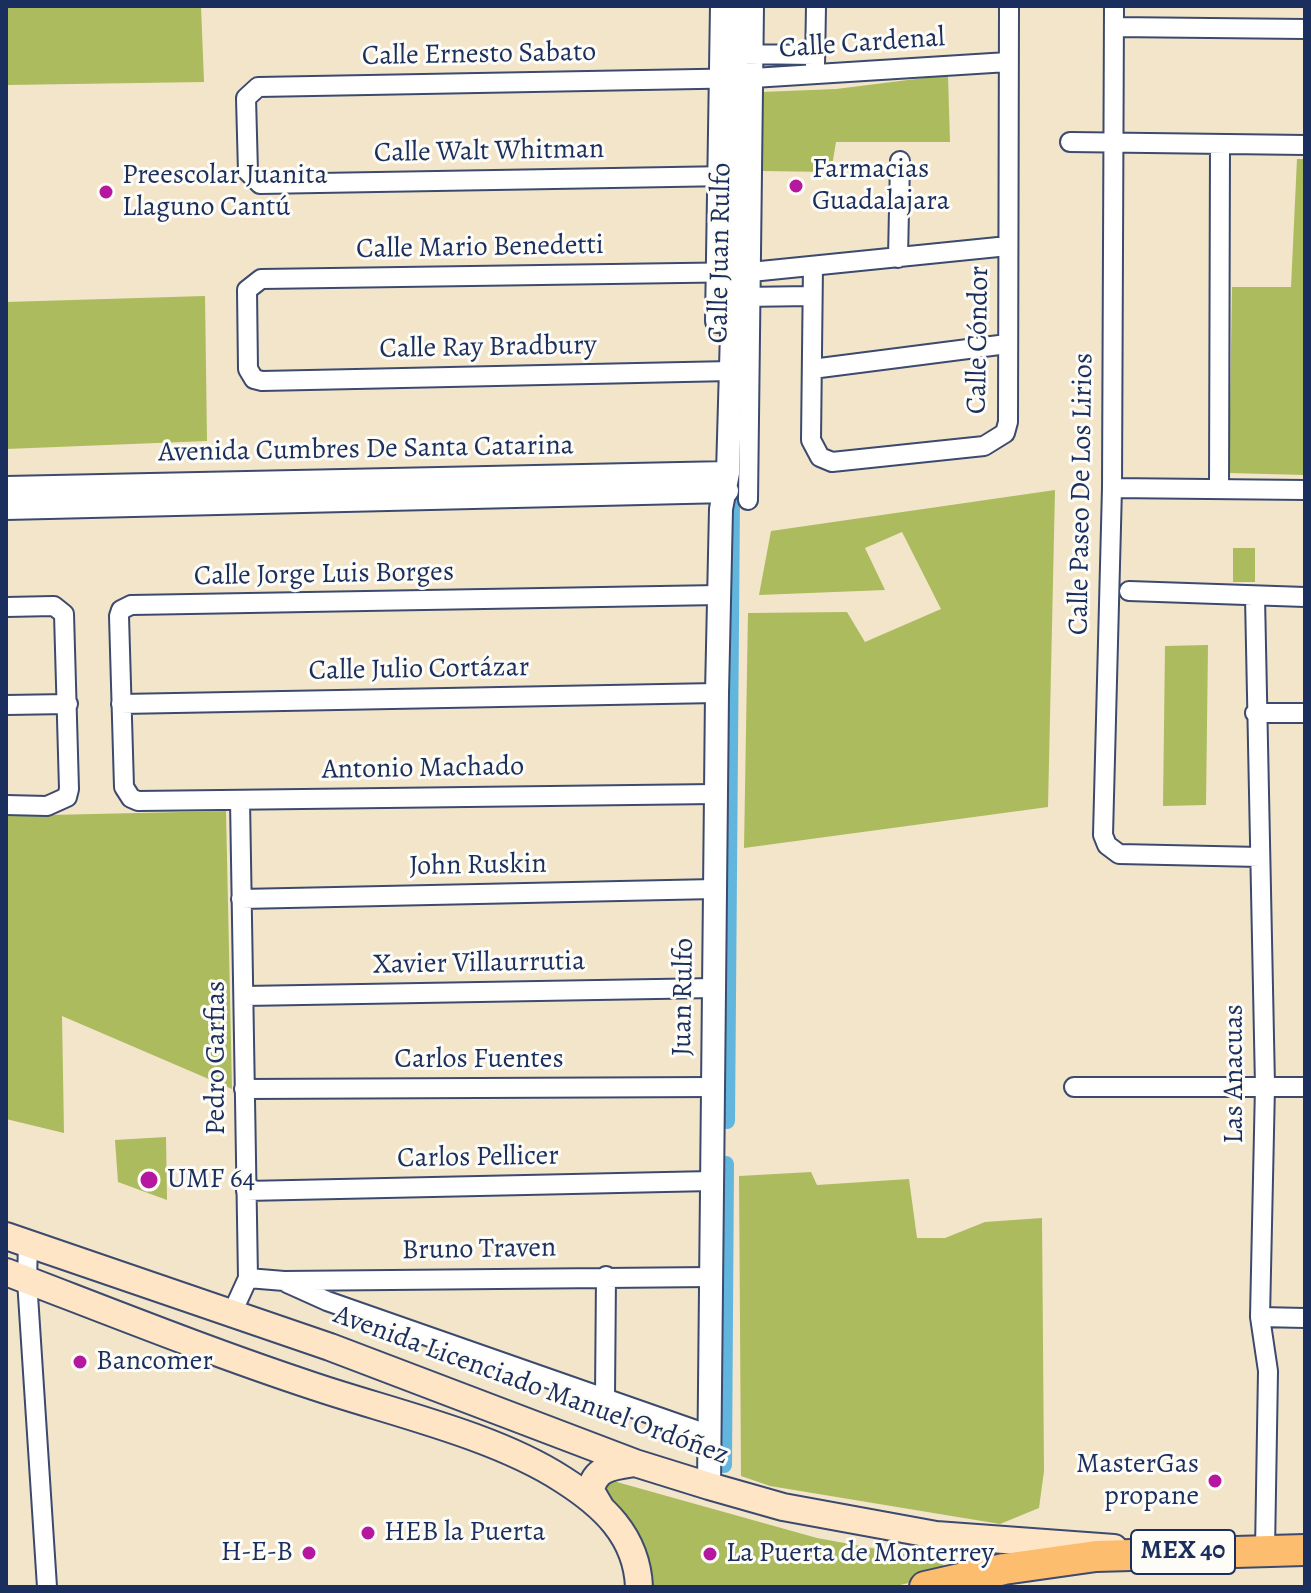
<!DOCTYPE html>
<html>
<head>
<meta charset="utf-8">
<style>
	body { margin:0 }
	#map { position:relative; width:1311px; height:1593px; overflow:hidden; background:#f2e5ca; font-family:Alegreya,serif }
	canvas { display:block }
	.frame { position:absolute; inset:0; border:8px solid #1b2f5e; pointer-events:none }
</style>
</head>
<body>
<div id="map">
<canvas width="1311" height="1593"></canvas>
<div class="frame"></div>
</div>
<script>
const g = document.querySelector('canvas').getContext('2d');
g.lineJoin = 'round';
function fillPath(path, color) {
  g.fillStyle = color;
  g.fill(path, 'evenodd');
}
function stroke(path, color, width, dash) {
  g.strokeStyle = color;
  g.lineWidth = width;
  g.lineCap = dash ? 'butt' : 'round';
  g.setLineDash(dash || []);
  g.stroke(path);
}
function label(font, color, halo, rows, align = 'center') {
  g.font = font + ' Alegreya,serif';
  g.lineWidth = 6;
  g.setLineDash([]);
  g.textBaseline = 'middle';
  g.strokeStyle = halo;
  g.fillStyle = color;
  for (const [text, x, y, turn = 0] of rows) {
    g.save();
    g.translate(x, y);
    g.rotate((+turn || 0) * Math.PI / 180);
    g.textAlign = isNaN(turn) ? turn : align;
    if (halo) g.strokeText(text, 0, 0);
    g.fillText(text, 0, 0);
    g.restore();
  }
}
fillPath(new Path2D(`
	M6,6H201L204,82L6,85Z
	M948,75L950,142H836L831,172L761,171V92L836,89Z
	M1297,159H1305V475L1229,473L1232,287H1291Z
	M205,296L207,441L6,449V302Z
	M1055,490L1048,807L744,848L748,613L847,612L865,642L941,609L902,532L865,548L885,590L759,595L771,531Z
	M1233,548H1255V582H1233Z
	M1208,645L1206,805L1163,806L1165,646Z
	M226,811L232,1089L62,1016L64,1133L6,1119V816Z
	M166,1137L167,1200L118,1182L115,1140Z
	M811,1172L817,1185L909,1179L917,1238H945L985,1222L1042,1218L1044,1471L1039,1508L1000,1524L770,1486L741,1476L739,1176Z
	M606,1479L817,1538L937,1560L946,1567L937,1576L892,1587H645L595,1484Z`), '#acbb5e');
stroke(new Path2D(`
	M727,1121L732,500L739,488
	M724,1465L726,1164`), '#62b6de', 16);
const minor = new Path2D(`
	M1114,6L1112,488L1103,835L1107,845L1119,854L1260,857
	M1114,27L1305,29
	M742,54L815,55
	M815,65L816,6
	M1070,142L1305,145
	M730,176L260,184L248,172L246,98L258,87L753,78L1008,62
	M898,258L900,161
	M813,266L811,440L820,457L832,462L984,446L1005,433L1008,422L1009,6
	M741,297L812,296
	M812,369L1007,344
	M731,371L262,381L254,379L248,369L247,290L261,279L751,272L1008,246
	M1112,488L1305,490
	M1219,489L1220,144
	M748,500L754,6
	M1129,591L1305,597
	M1255,597L1265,1086L1260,1317L1268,1371L1265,1550
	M6,607L54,606L64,614L69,789L67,797L47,806L6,805
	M121,704L717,693
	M6,705L68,704
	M1255,713H1305
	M715,794L138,801L131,798L124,787L119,616L121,610L131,605L719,595
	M241,899L715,889
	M244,996L715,988
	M1074,1087H1305
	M244,1089L713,1087
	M246,1191L712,1181
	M28,1244L27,1280L47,1587
	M248,1278L284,1281L711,1277
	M287,1283L327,1301L710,1435
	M232,1313L248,1278L240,800
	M1260,1317L1305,1318
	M605,1397L606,1276`);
const tertiary = new Path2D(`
	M717,321L722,6
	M6,488L728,473
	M6,508L727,491
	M709,1486L717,693L721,509L728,473L733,297L737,6`);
const secondary = new Path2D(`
	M6,1236L330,1347L635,1463L709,1486L783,1507L936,1535L1114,1548
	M6,1272C108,1311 210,1352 313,1386C390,1412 494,1435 562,1479C603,1505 637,1536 639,1587
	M601,1508L591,1491C594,1467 615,1466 635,1463`);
const primary = new Path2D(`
	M925,1587L1004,1569L1096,1556L1305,1550`);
stroke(minor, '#3b4a6e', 22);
stroke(tertiary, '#3b4a6e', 26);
stroke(secondary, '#3b4a6e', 30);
stroke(primary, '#3b4a6e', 34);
stroke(minor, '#fff', 18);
stroke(tertiary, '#fff', 22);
stroke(secondary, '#fee5c5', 26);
stroke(primary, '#fcbd6f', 30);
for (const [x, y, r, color] of [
	[796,186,8,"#b5179e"],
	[106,192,8,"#b5179e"],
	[149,1180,10,"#b5179e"],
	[80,1362,8,"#b5179e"],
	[1215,1481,8,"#b5179e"],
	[368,1533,8,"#b5179e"],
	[309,1553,8,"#b5179e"],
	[710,1554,8,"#b5179e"]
]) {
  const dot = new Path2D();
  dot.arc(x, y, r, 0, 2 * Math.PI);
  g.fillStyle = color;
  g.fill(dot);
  stroke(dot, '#fdfcf7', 3);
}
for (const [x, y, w] of [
	[1183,1552,104]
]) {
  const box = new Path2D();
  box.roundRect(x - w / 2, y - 22, w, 44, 6);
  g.fillStyle = '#fdfcf7';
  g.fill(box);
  stroke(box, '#1b2f5e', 2);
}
label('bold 26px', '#1b2f5e', null, [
	["MEX 40",1183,1552]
]);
label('28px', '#1b2f5e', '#fdfcf7', [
	["Calle Cardenal",862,44,-4],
	["Calle Ernesto Sabato",479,55,-1],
	["Calle Walt Whitman",489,152,-1],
	["Calle Mario Benedetti",480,248,-1],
	["Calle Juan Rulfo",721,253,-89],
	["Calle Cóndor",979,340,-89],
	["Calle Ray Bradbury",488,348,-1],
	["Avenida Cumbres De Santa Catarina",366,450,-1],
	["Calle Paseo De Los Lirios",1082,494,-89],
	["Calle Jorge Luis Borges",324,575,-1],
	["Calle Julio Cortázar",419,670,-1],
	["Antonio Machado",423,769,-1],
	["John Ruskin",478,866,-1],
	["Xavier Villaurrutia",479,964,-1],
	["Juan Rulfo",684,997,-89],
	["Pedro Garfias",217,1058,-90],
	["Carlos Fuentes",479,1060],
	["Las Anacuas",1235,1074,-90],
	["Carlos Pellicer",478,1158,-1],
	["Bruno Traven",479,1250,-1],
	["Avenida Licenciado Manuel Ordóñez",531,1386,20]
]);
label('28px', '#1b2f5e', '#fdfcf7', [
	["Farmacias",812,170],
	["Guadalajara",812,202],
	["Preescolar Juanita",122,176],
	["Llaguno Cantú",122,208],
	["UMF 64",167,1180],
	["Bancomer",96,1362],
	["MasterGas",1199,1465,"right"],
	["propane",1199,1497,"right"],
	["HEB la Puerta",384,1533],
	["H-E-B",293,1553,"right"],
	["La Puerta de Monterrey",726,1554]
], 'left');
</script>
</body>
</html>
